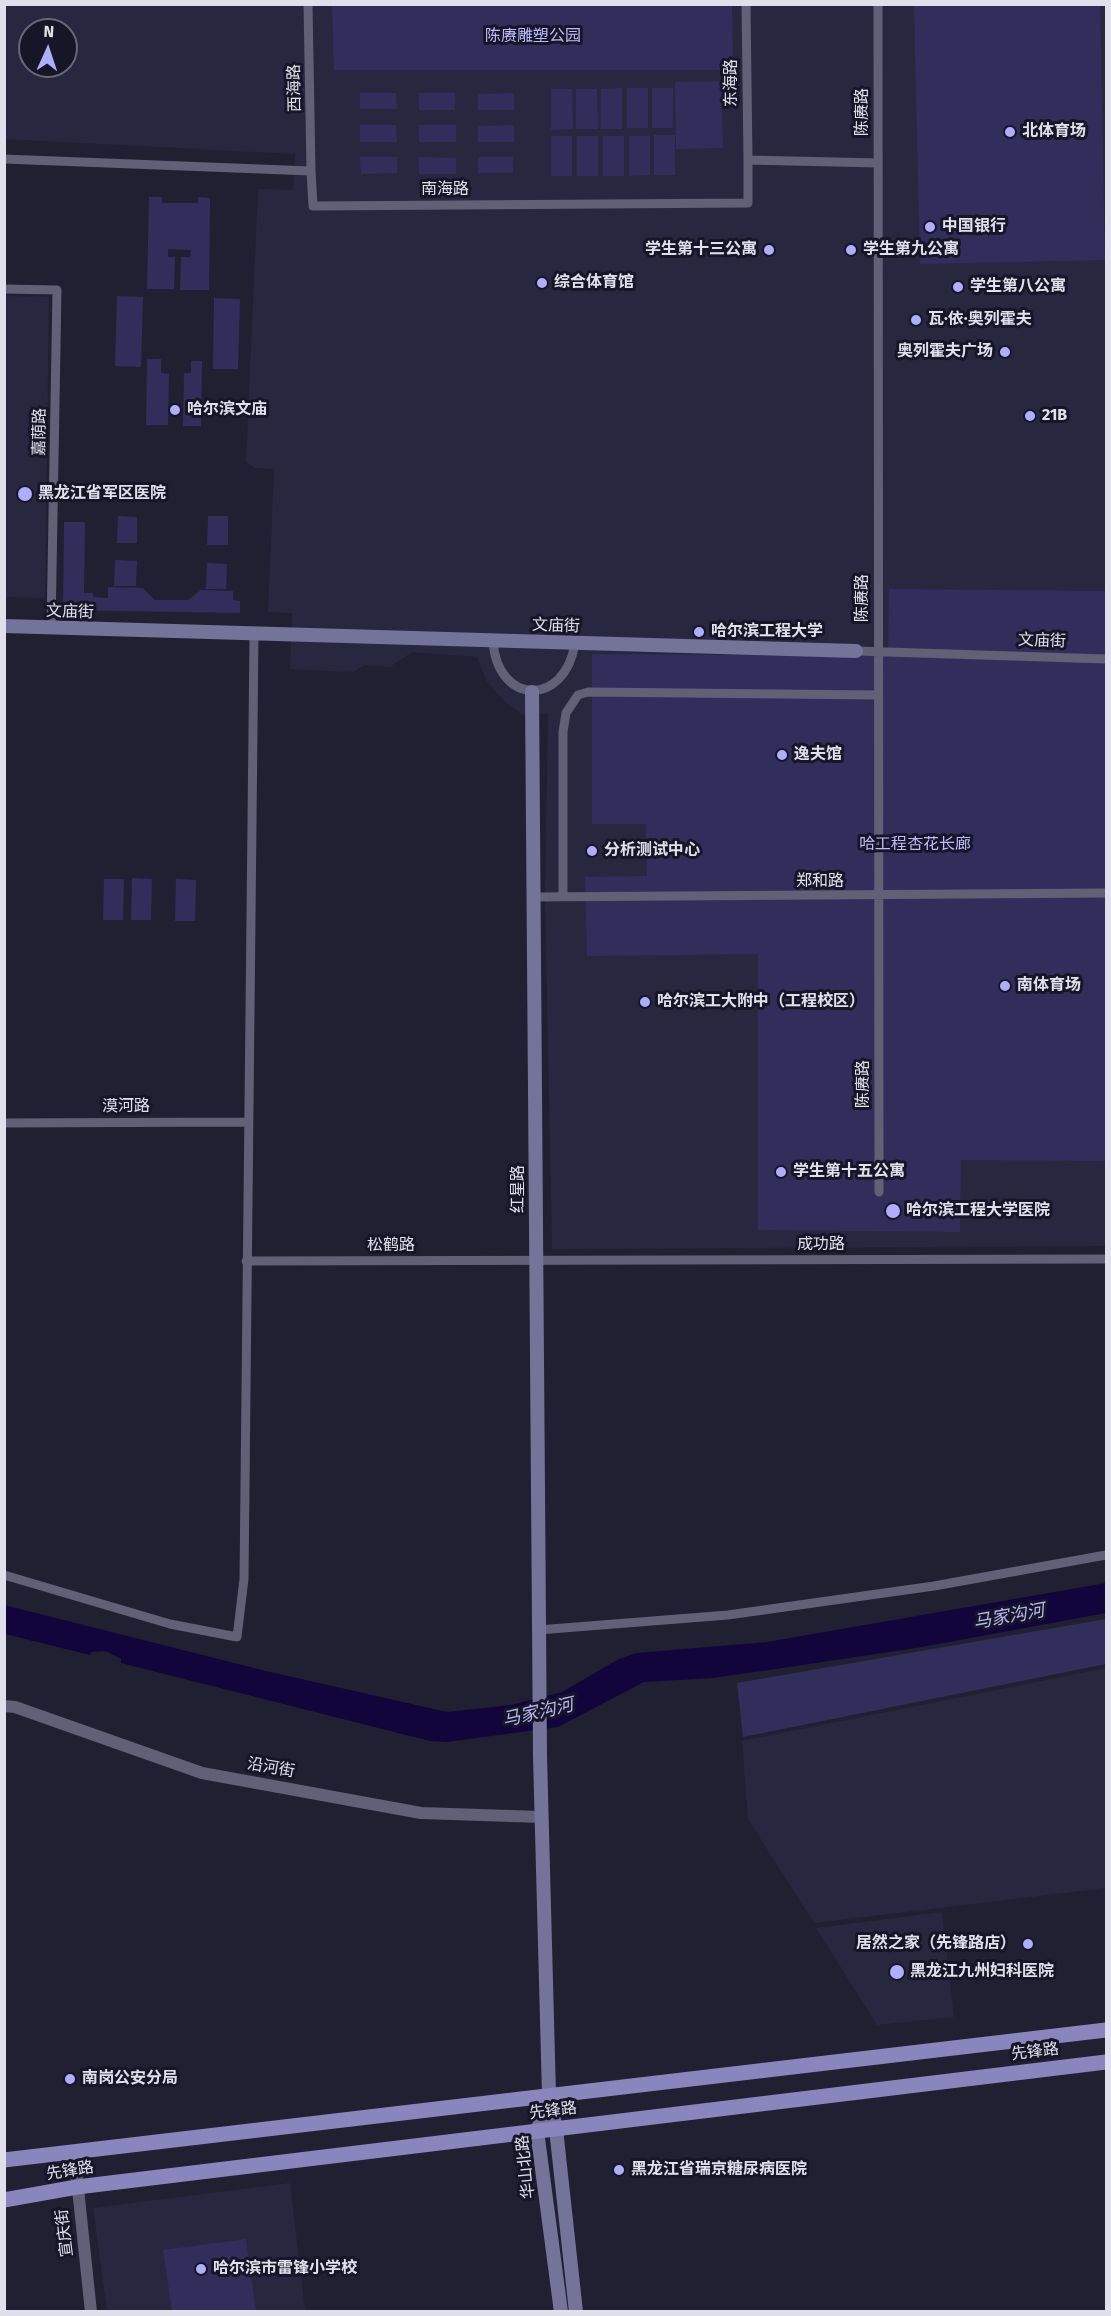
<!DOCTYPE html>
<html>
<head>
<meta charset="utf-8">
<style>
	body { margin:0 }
	#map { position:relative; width:1111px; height:2316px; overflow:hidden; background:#202032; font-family:"Fira Sans",sans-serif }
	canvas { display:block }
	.frame { position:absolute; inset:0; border:6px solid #e0e0ed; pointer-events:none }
	.north { position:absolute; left:18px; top:18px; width:60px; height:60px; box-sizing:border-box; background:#171628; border:2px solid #676777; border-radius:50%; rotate:3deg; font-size:16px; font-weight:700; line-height:24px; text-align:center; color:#e0e0ed }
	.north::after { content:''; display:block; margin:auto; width:21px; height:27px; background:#afaefa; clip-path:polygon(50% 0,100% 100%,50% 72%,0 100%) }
</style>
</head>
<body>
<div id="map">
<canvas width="1111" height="2316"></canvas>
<div class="frame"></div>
<div class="north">N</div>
</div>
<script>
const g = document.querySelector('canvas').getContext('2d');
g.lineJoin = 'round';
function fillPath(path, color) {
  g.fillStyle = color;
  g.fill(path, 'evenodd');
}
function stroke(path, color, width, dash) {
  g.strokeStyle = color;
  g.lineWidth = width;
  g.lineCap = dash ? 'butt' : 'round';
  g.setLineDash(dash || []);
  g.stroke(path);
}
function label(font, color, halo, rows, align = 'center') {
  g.font = font + ' "Fira Sans","Noto Sans SC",sans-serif';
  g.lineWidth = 6;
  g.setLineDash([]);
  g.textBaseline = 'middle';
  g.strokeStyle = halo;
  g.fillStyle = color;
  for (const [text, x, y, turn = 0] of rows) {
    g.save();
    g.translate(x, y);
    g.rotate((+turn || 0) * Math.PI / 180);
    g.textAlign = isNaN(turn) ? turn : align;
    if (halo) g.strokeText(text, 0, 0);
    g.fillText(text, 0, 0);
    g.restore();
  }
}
fillPath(new Path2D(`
	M4,5H1106V1246L552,1249L545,897L548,714L523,715L503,700L487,682L477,657L412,652L390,667L365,665L353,672L290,669L292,613L268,612L274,469L255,468L246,462L258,189L293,190L295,154L5,139ZM30,30H66V66H30Z
	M5,296L49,297L45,598L5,597Z
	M1106,1668V1888L814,1923L748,1819L742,1741Z
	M942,1912L954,2017L877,2025L816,1928Z
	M290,2183L305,2311H107L93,2208Z`), '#282740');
fillPath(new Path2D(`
	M332,5H732L733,70H334Z
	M914,5H1100L1105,260L920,264Z
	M721,81L723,148L676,149L675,82Z
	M622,88V129H601V89Z
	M627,88H648V128H627Z
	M652,88H673V128H652Z
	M551,89H572L573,129L551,130Z
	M576,89H597L598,129H576Z
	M360,93H396L397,109H360Z
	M419,93H455V110H419Z
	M514,93V110H478V94Z
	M360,125H396L397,142H360Z
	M419,125H456V142H419Z
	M514,125V142H478V126Z
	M654,135H675V175H654Z
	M551,136H572V176H551Z
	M577,136H598V176H577Z
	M603,136H624V176H603Z
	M629,136H650V175L629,176Z
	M360,157H397V173L361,174Z
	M419,157L456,158V174H419Z
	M478,157H513V173H478Z
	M149,197H162V203H198V197L210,198L209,290H180L181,257H190L191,250L168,249V257H175L174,289H147Z
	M117,296L143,297L141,367L115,366Z
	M214,298L240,299L238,369H213Z
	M147,359H161V373L169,374L168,425H146Z
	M191,361H202L201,426H183L184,373H191Z
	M118,516L137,517V543H117Z
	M208,516H228V545H207Z
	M64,522H85L84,593H93V597L108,598V587L143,588L155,600H188L201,590L233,591V600L240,601V613L63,610Z
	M115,560L137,561L136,586H114Z
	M207,563L227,564L226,589H206Z
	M889,589L1106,591V1161L961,1160L960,1232L758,1230V954L587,956L585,877L647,876L646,824H592V654L888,656Z
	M132,878L152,879L151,920H131Z
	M104,879H124L123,920H103Z
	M176,879L196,880L195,921H175Z
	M1106,1619V1664L743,1737L737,1683Z
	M246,2239L256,2311H172L163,2250Z`), '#312e5c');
fillPath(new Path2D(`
	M1106,1583V1613L922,1647L776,1669L712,1678L644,1682L558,1727L447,1742L430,1741L121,1663V1659L106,1651L91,1652L90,1655L5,1634L4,1605L266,1671L447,1712L511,1705L562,1692L619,1659L636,1653L767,1642Z`), '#12053b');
stroke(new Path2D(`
	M308,4L311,171
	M746,4L748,160
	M878,4L879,1192
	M4,159L311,171L313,206L748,203V160L878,163
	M4,289L57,290L51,628
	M493,641C497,705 565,708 575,643
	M856,651L1106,659
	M533,897L1106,893
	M563,897V732L566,713L578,695L588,692L878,695
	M4,1123L247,1122
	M246,1261L1106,1259
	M4,1575L170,1624L237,1637L244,1579L254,634
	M538,1630L728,1615L934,1586L1106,1555`), '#606076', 9);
stroke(new Path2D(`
	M4,1706L15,1707L202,1773L421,1813L541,1817
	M74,2151L91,2312`), '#606076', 12);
stroke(new Path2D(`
	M4,626L856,651
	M532,692L540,1756L549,2095L556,2129L576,2312
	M549,2097L537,2131L561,2312`), '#747399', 14);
stroke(new Path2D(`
	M4,2160L1106,2030
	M4,2200L77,2187L1106,2062`), '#8886bc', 15);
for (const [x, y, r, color] of [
	[1010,132,6,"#afaefa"],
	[930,227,6,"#afaefa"],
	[769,250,6,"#afaefa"],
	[851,250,6,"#afaefa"],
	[542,283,6,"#afaefa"],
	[958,287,6,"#afaefa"],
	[916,320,6,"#afaefa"],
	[1005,352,6,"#afaefa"],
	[175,410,6,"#afaefa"],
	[1030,416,6,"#afaefa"],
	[25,494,8,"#afaefa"],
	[699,632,6,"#afaefa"],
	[782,755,6,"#afaefa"],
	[592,851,6,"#afaefa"],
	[1005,986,6,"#afaefa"],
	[645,1002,6,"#afaefa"],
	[781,1172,6,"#afaefa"],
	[893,1211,8,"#afaefa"],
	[1028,1944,6,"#afaefa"],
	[897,1972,8,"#afaefa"],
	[70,2079,6,"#afaefa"],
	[619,2170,6,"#afaefa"],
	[201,2269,6,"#afaefa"]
]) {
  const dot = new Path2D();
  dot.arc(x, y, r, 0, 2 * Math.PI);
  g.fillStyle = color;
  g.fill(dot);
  stroke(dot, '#171628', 2);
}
label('16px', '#bcbcfd', '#171628', [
	["陈赓雕塑公园",533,37],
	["哈工程杏花长廊",915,845]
]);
label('16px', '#e0e0ed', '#171628', [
	["东海路",732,83,-90],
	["西海路",295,88,-91],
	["陈赓路",863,112,-90],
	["南海路",445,190],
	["嘉荫路",40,432,-89],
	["陈赓路",863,598,-90],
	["文庙街",70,612,2],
	["文庙街",556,626,2],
	["文庙街",1042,641,2],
	["郑和路",820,882],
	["陈赓路",864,1084,-90],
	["漠河路",126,1107],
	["红星路",519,1189,-90],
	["成功路",821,1245],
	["松鹤路",391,1246],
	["沿河街",271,1768,10],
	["先锋路",1035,2052,-7],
	["先锋路",553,2111,-7],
	["华山北路",526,2167,-96],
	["先锋路",70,2171,-9],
	["宣庆街",65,2233,-97]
]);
label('bold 16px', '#e0e0ed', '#171628', [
	["北体育场",1022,132],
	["中国银行",942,227],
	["学生第十三公寓",757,250,"right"],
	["学生第九公寓",863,250],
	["综合体育馆",554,283],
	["学生第八公寓",970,287],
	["瓦·依·奥列霍夫",928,320],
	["奥列霍夫广场",993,352,"right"],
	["哈尔滨文庙",187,410],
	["21B",1042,416],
	["黑龙江省军区医院",38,494],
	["哈尔滨工程大学",711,632],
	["逸夫馆",794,755],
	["分析测试中心",604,851],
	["南体育场",1017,986],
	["哈尔滨工大附中（工程校区）",657,1002],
	["学生第十五公寓",793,1172],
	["哈尔滨工程大学医院",906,1211],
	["居然之家（先锋路店）",1016,1944,"right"],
	["黑龙江九州妇科医院",910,1972],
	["南岗公安分局",82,2079],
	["黑龙江省瑞京糖尿病医院",631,2170],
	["哈尔滨市雷锋小学校",213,2269]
], 'left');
label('italic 18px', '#b7b7f7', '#171628', [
	["马家沟河",1009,1617,-10],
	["马家沟河",538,1713,-13]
]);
</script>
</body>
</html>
